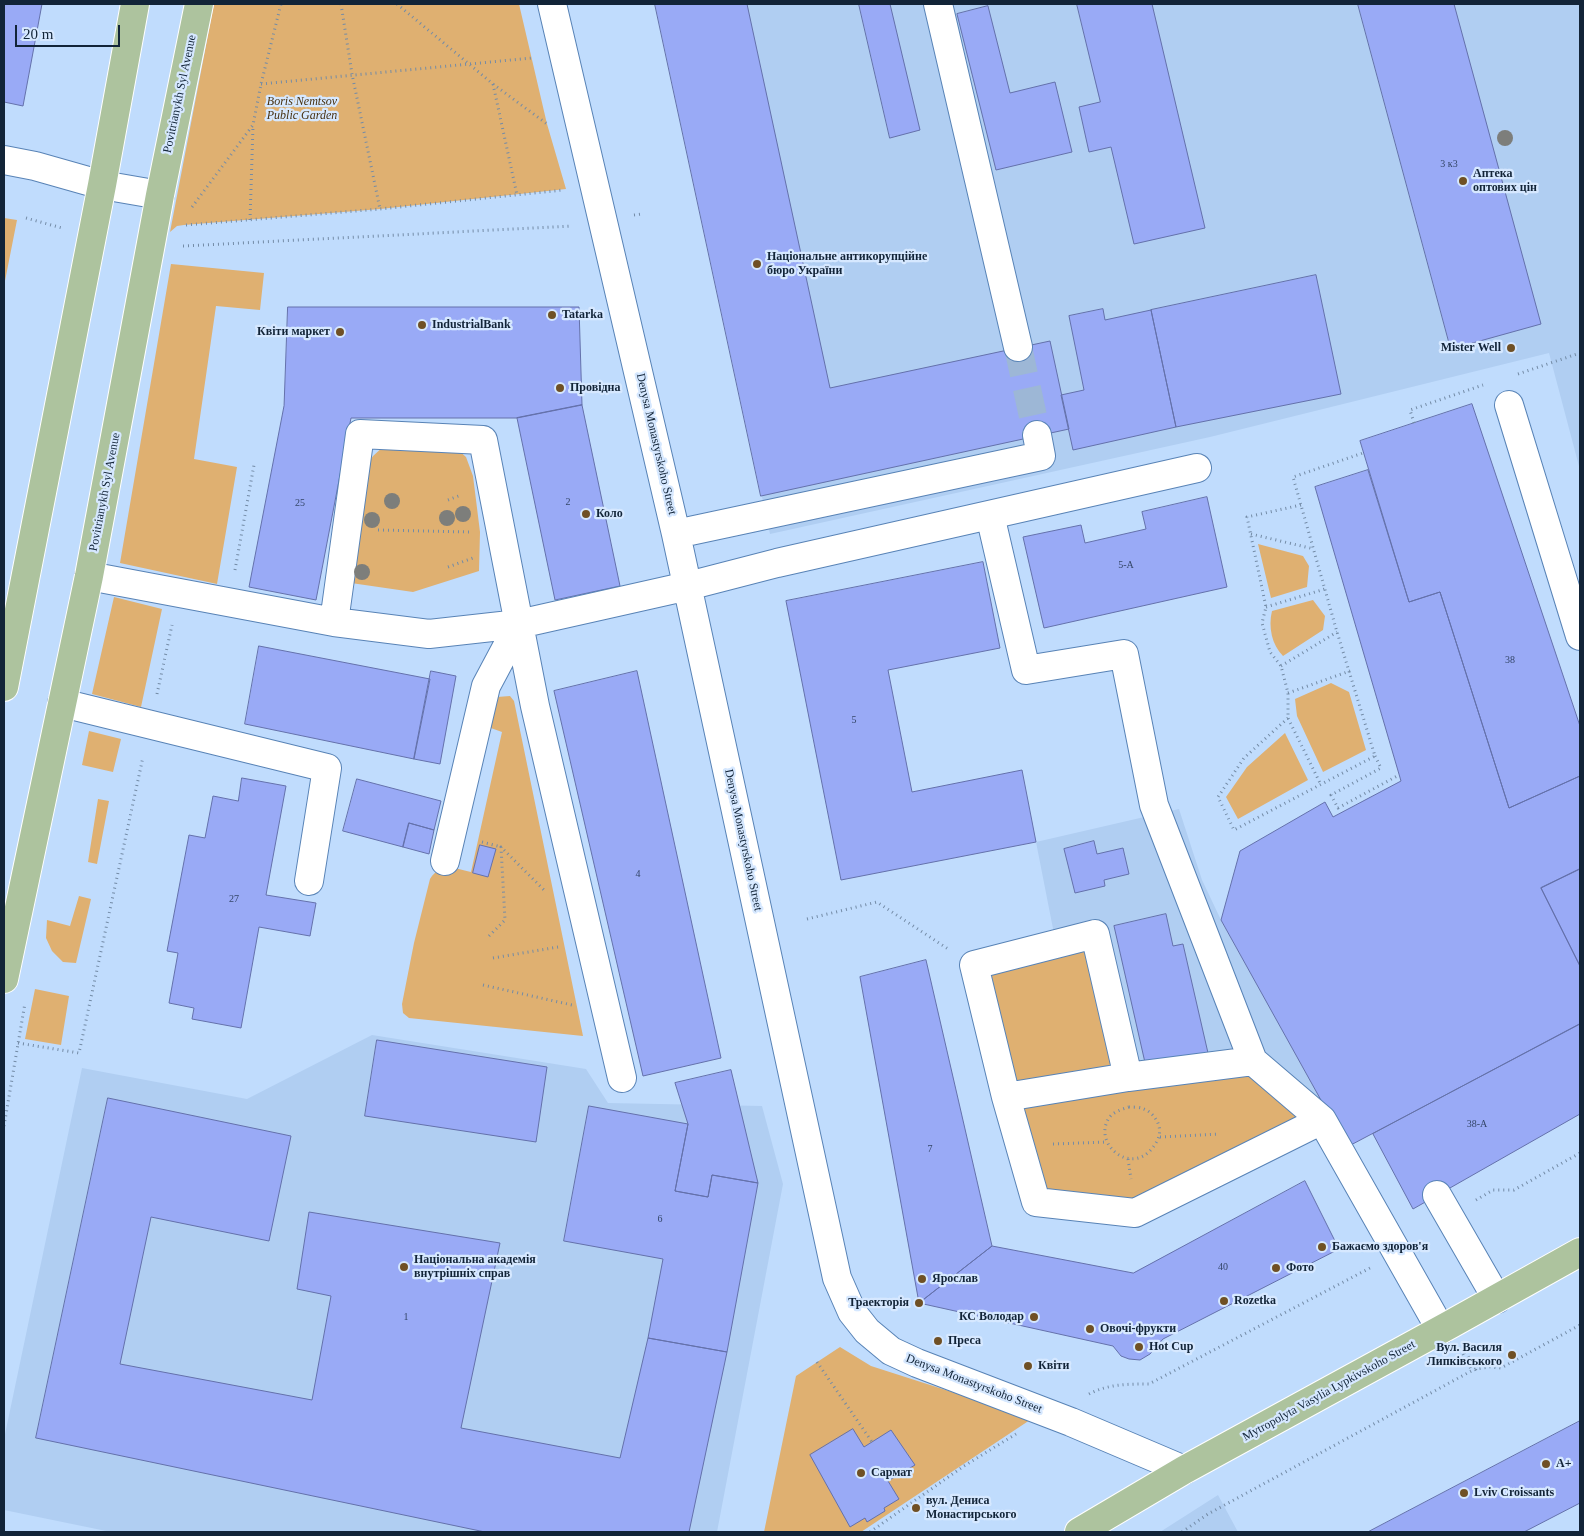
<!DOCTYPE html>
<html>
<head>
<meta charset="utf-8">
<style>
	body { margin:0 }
	#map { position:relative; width:1584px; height:1536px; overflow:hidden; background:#c0dcfd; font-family:Georgia,serif }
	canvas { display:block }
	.frame { position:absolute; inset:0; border:5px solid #122438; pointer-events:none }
	.scale { position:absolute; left:15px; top:25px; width:105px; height:22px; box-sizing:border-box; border:2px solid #122438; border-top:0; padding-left:6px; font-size:15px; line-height:18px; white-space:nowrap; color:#122438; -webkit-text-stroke:4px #d6e8ff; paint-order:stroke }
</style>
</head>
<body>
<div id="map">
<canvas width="1584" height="1536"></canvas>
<div class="frame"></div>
<div class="scale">20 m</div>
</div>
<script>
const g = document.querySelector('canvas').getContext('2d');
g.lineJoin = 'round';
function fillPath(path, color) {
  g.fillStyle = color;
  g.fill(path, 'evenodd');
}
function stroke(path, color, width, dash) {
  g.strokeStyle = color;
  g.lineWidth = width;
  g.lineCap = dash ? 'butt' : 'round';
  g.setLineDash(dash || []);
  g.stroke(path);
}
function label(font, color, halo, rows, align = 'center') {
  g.font = font + ' Georgia,serif';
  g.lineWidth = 4.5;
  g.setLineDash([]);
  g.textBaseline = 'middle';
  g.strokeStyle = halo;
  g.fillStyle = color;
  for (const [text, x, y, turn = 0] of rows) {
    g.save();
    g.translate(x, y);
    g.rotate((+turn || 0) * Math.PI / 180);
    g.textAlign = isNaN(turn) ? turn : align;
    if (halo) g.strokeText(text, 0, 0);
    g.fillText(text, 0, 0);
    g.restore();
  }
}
fillPath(new Path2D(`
	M655,4H1580V470L1549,353L1210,437L770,534Z
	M1179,809L1202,880L1221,920L1333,1121L1128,1077L1056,944L1036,842Z
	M372,1035L586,1069L608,1103L762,1106L783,1184L717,1532H111L4,1510V1439L82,1068L247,1099Z
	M1218,1495L1238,1532H1160Z`), '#b0cef2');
fillPath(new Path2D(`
	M214,4H519L547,124L566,189L380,209L184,225L177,226L170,232Z
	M4,218L17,220L4,286Z
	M171,264L264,273L260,310L216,306L194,459L237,467L217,584L120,563Z
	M384,446L456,448L466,457L473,476L480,532L479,571L413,592L351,583L364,470L373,456Z
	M1258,544L1303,556L1309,566L1307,587L1271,598Z
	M114,597L162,609L141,707L92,694Z
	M1313,600L1325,616L1323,630L1283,656C1272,645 1268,627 1272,611Z
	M1331,683L1349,692L1366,750L1323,772L1297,716L1295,699Z
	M510,696L514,701L583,1036L409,1018L403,1013L402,1004L414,943L430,879C442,861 454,869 471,872L502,732L488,727L497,697Z
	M89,731L121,739L113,772L82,765Z
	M1285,733L1308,780L1238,819L1226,797L1247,767Z
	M98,799L109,801L97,864L88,862Z
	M79,896L91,899L76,963L63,962L52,951L46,938L47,920L70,926Z
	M1095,934L1128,1077L1253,1061L1322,1120L1135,1213L1036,1202L974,965Z
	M35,989L69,996L61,1045L25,1039Z
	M840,1347L871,1366L1033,1418L861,1532H764L796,1376Z`), '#dfb071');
const building = new Path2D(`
	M4,4H42L23,106L4,102Z
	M655,4H747L830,388L1050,341L1069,429L761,496Z
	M859,4H890L920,130L890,138Z
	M1077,4H1152L1205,228L1134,244L1111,147L1089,152L1079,107L1100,102Z
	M1358,4H1454L1541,324L1451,349Z
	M988,6L1010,93L1055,82L1072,152L996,170L957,14Z
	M1316,275L1341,394L1176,427L1151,310Z
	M288,307H579L582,405L517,418H351L316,600L249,587L284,406Z
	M1103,309L1105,320L1151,310L1176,427L1073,450L1061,395L1084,390L1069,316Z
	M1472,404L1580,726V776L1509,808L1440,592L1409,602L1360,441Z
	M582,405L620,586L555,600L517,418Z
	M1368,470L1409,602L1440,592L1509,808L1580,776V869L1541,888L1580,966V1024L1347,1147L1221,920L1240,851L1325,802L1333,817L1401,781L1315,487Z
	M1207,497L1227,587L1044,628L1023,537L1081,525L1085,543L1146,529L1142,512Z
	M983,562L1000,648L888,670L912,792L1022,770L1036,842L841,880L786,601Z
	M259,646L430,679L414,759L245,724Z
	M431,671L456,676L440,764L414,759Z
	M637,671L721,1058L643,1076L554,691Z
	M242,778L286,786L266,895L316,903L310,936L259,927L241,1028L192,1019L194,1008L169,1003L178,953L167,951L189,835L205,838L213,796L238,801Z
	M357,779L441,801L434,830L409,823L403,847L343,831Z
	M409,823L434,830L429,854L403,847Z
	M1094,841L1097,854L1123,848L1129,874L1104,880L1105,886L1075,893L1064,849Z
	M480,845L496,849L488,877L473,873Z
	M1580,869V966L1541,888Z
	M1166,914L1173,946L1183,944L1208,1053L1146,1067L1114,926Z
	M926,960L992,1246L919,1303L860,977Z
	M1580,1024V1114L1413,1209L1373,1134Z
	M377,1040L547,1067L536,1142L365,1116Z
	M731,1070L758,1183L712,1175L708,1197L675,1191L688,1124L675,1083Z
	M108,1098L291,1136L269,1241L151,1217L120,1364L312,1400L331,1296L297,1289L309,1212L500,1243L461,1428L620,1458L648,1338L727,1352L689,1532H485L36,1438Z
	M589,1106L688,1124L675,1191L708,1197L712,1175L758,1183L727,1352L648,1338L663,1259L564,1241Z
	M1305,1181L1339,1249L1163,1339L1150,1354L1140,1360L1129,1359L1121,1356L1113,1346L919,1303L992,1246L1133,1273Z
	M1580,1421V1503L1524,1532H1368Z
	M853,1429L864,1447L891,1430L915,1465L888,1481L899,1499L884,1508L885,1511L867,1522L865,1518L850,1527L810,1455Z`);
fillPath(building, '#99aaf6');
stroke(building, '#6471ab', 1);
stroke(new Path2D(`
	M1018,347L1037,435`), '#9db7d6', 28, [28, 14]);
const minor = new Path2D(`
	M552,4L676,534L837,1278L852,1312L867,1331L891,1351L917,1363L1071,1422L1184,1470
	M938,4L1018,347
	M4,160L35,166L102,185L160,195
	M1509,405L1580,636
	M990,515L1026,670L1124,654L1154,805L1253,1061L1322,1120L1441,1330
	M676,534L1041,456L1037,435
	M89,576L334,622L429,634L519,624L688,586L777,563L1197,468
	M334,622L360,434L483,440L535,706L622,1078
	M62,703L327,768L309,881
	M445,861L486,686L519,624
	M1128,1077L1095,934L974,965L1006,1097L1036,1202L1135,1213L1322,1120
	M1006,1097L1128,1077L1253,1061
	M1437,1195L1497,1299`);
const major = new Path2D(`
	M4,687L102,185L135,4
	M4,979L89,576L160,195L199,4
	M1079,1532L1184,1470L1451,1324L1580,1252`);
stroke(minor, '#5883b6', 30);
stroke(major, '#fff', 30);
stroke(new Path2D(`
	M341,4L352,74L380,209
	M397,4L493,84L547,124
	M261,84L532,58
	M493,84L517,195
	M192,207L253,125L261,84L281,4
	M634,215L642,214
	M26,218L62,228
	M250,220L253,126
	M186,225L380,209L563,190
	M183,246L572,226
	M1518,374L1580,353
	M1414,423L1410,410L1483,385
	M448,500L461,495
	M1301,505L1247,517L1266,607L1262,623L1270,652L1281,666L1288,693V718L1321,785
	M378,530L470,532
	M1251,534L1314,549
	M448,567L473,558
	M235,570L254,465
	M1266,607L1325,589
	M1281,666L1337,632
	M1288,693L1350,671
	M157,694L172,625
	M1288,718L1244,758L1218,797L1234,830L1375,756L1337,632L1293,477L1363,453
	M1375,756L1381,768L1331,795L1338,808L1399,775
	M482,842L501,847
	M807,919L877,902L948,949
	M489,936L505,920L501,847L544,890
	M493,958L558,947
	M483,985L572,1005
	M18,1043L79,1053L143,757
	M1129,1107C1133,1107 1140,1107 1144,1109C1156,1114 1164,1129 1157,1141C1136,1181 1091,1145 1109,1118C1113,1112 1122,1109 1129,1107Z
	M4,1126L25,1003
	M1160,1137L1219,1134
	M1053,1144L1107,1142
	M1128,1159L1131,1179
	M1476,1200L1493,1190H1514L1580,1153
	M1466,1352L1478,1374
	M1463,1354L1472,1371
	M817,1362L872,1442
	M1089,1394C1108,1384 1128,1384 1149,1384L1370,1268
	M870,1532L964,1466L1016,1434
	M1182,1532L1208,1514L1475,1369L1490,1367L1501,1368L1580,1325`), '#738ba6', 3, [1, 4]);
stroke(minor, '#fff', 28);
stroke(major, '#adc39e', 28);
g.fillStyle = '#7d7e7b';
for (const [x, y] of [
	[1505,138],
	[392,501],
	[463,514],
	[447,518],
	[372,520],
	[362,572]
]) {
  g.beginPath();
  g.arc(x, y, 8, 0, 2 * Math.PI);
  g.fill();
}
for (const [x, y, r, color] of [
	[1463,181,5,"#6f5025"],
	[757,264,5,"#6f5025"],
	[552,315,5,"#6f5025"],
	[422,325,5,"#6f5025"],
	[340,332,5,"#6f5025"],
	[1511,348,5,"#6f5025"],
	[560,388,5,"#6f5025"],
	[586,514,5,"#6f5025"],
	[1322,1247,5,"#6f5025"],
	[404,1267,5,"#6f5025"],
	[1276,1268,5,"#6f5025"],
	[922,1279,5,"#6f5025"],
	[1224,1301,5,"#6f5025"],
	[919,1303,5,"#6f5025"],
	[1034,1317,5,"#6f5025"],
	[1090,1329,5,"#6f5025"],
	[938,1341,5,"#6f5025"],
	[1139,1347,5,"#6f5025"],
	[1512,1355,5,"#6f5025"],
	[1028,1366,5,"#6f5025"],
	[1546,1464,5,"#6f5025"],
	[861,1473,5,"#6f5025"],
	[1464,1493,5,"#6f5025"],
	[916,1508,5,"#6f5025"]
]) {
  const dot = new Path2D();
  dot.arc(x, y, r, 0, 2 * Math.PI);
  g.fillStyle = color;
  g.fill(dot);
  stroke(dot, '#d6e8ff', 2);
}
label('10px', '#344668', null, [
	["3 к3",1449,164],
	["2",568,502],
	["25",300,503],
	["5-А",1126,565],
	["38",1510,660],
	["5",854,720],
	["4",638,874],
	["27",234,899],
	["38-А",1477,1124],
	["7",930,1149],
	["6",660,1219],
	["40",1223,1267],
	["1",406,1317]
]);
label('12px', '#122438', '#d6e8ff', [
	["Povitrianykh Syl Avenue",180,94,-78],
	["Denysa Monastyrskoho Street",656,444,77],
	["Povitrianykh Syl Avenue",105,492,-79],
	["Denysa Monastyrskoho Street",743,840,78],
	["Denysa Monastyrskoho Street",974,1384,21],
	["Mytropolyta Vasylia Lypkivskoho Street",1329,1391,-29]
]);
label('italic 12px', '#473111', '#d6e8ff', [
	["Boris Nemtsov",302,102],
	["Public Garden",302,116]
]);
label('bold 12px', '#122438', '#d6e8ff', [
	["Аптека",1473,174],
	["оптових цін",1473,188],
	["Національне антикорупційне",767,257],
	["бюро України",767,271],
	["Tatarka",562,315],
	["IndustrialBank",432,325],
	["Квіти маркет",330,332,"right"],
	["Mister Well",1501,348,"right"],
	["Провідна",570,388],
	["Коло",596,514],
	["Бажаємо здоров'я",1332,1247],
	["Національна академія",414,1260],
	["внутрішніх справ",414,1274],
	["Фото",1286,1268],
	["Ярослав",932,1279],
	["Rozetka",1234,1301],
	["Траекторія",909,1303,"right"],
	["КС Володар",1024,1317,"right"],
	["Овочі-фрукти",1100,1329],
	["Преса",948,1341],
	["Hot Cup",1149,1347],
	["Вул. Василя",1502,1348,"right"],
	["Липківського",1502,1362,"right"],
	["Квіти",1038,1366],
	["А+",1556,1464],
	["Сармат",871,1473],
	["Lviv Croissants",1474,1493],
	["вул. Дениса",926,1501],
	["Монастирського",926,1515]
], 'left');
</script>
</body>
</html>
